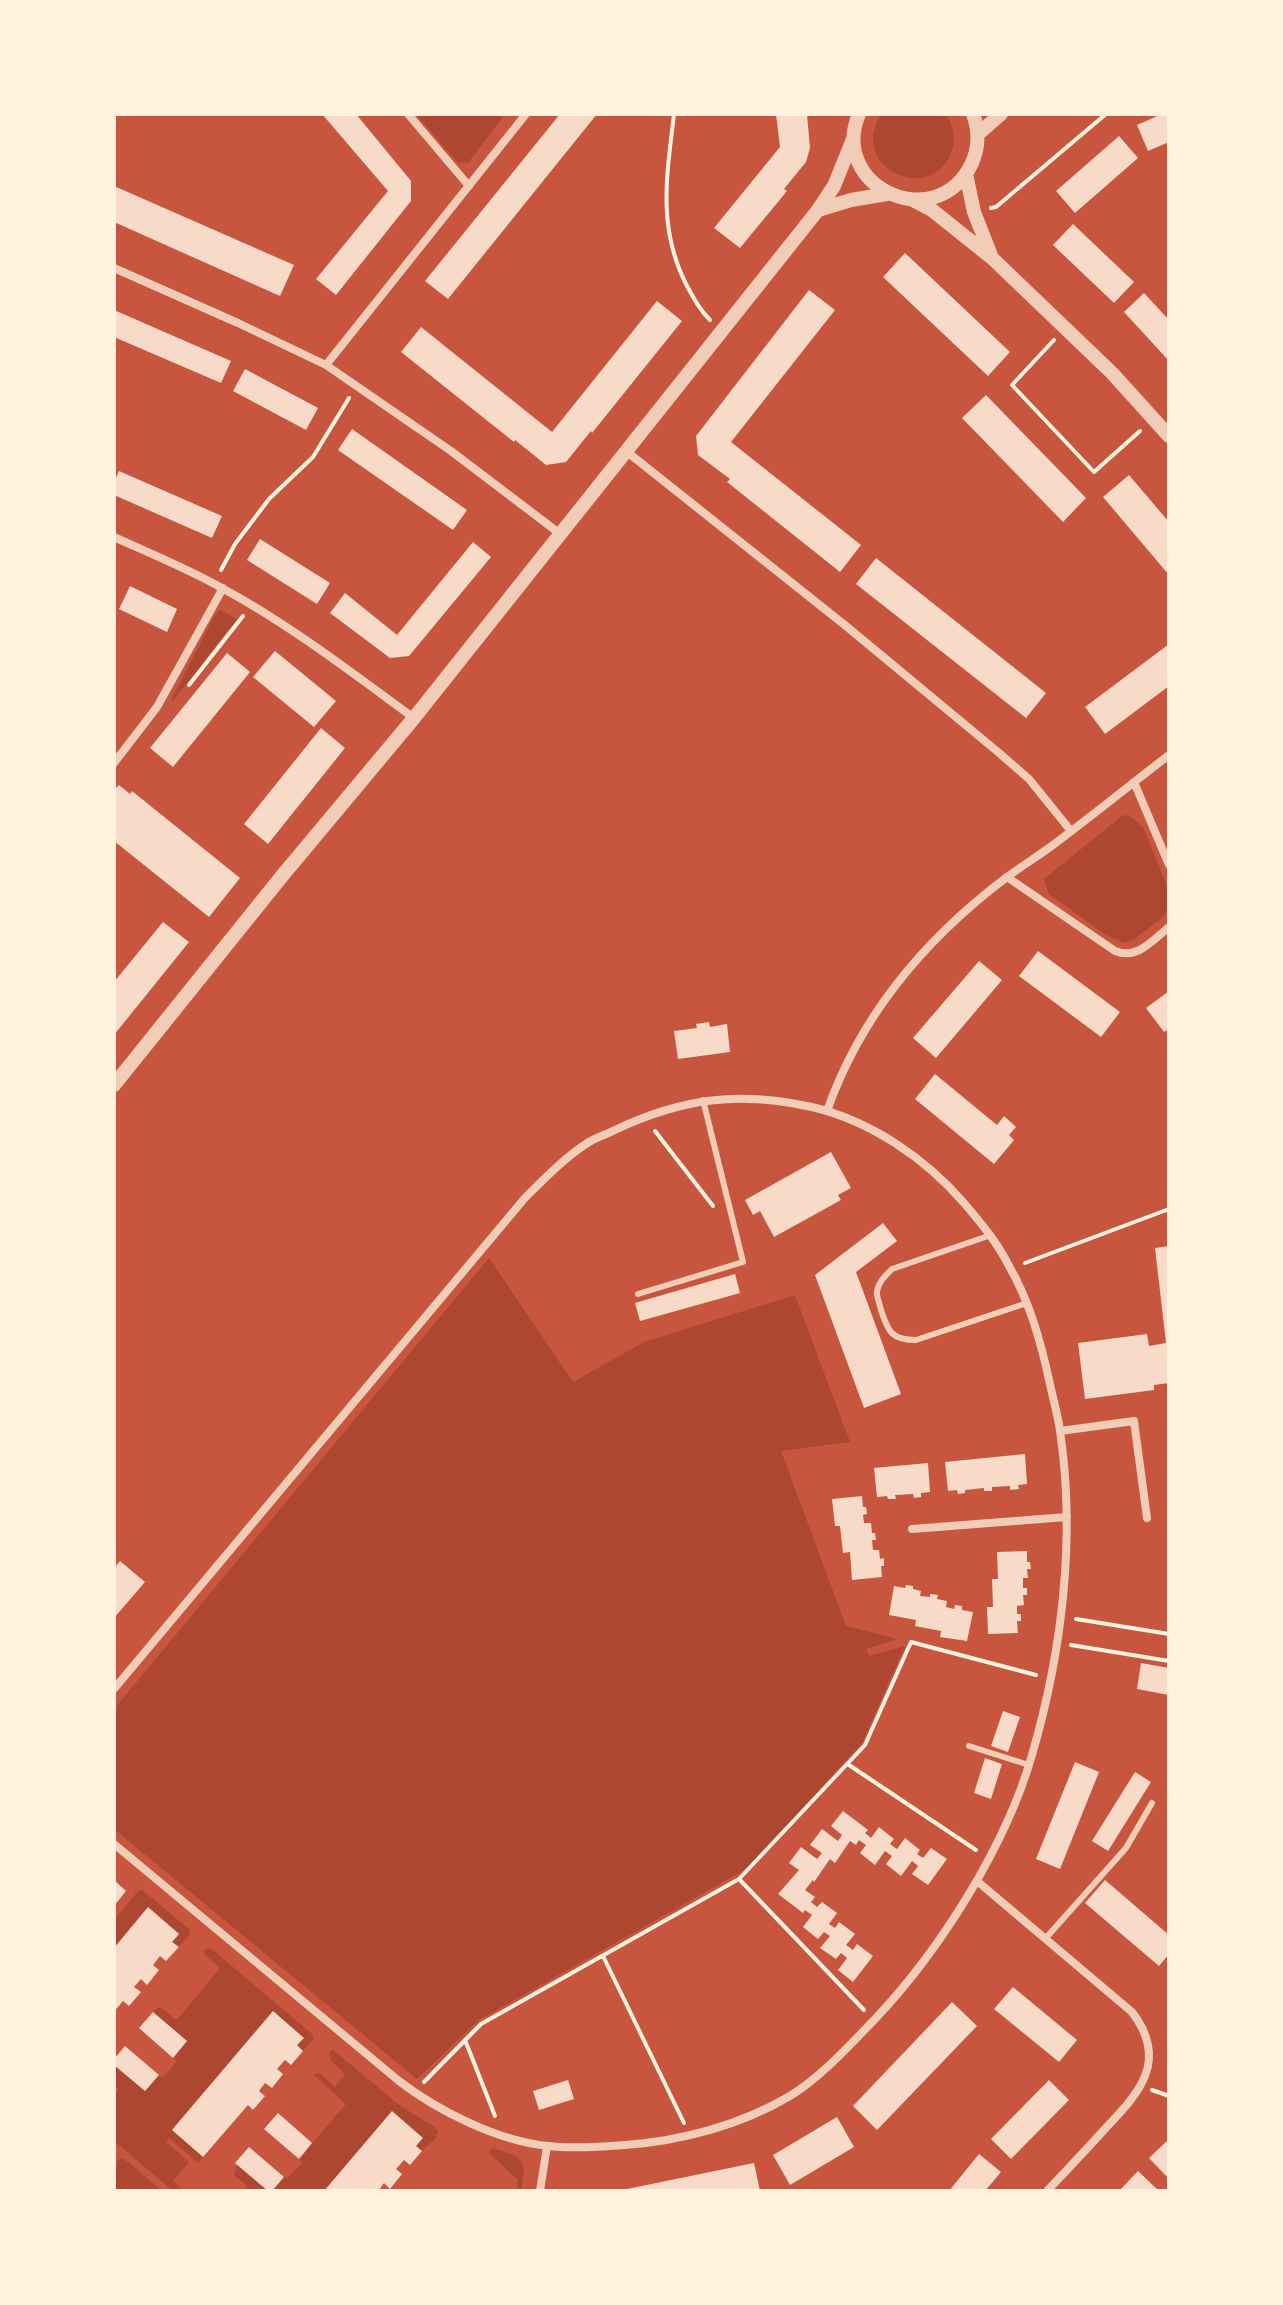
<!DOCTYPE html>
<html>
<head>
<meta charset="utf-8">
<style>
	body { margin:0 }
	#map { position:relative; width:1283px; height:2305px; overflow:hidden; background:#c8553d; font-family:"Noto Sans",sans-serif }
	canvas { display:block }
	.frame { position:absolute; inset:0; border:116px solid #fff3e0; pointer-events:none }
</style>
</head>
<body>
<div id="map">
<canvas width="1283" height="2305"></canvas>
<div class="frame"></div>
</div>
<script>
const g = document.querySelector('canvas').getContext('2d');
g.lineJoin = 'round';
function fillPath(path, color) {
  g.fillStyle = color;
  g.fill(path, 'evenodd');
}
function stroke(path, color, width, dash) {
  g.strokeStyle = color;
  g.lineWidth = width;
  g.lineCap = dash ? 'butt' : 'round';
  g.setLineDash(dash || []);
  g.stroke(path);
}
fillPath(new Path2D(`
	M416,114H505L468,163L457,162Z
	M881,114H946C953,125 956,138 952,150C934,206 847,170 881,114Z
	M220,610L237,619L173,701L171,700L215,615Z
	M1128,815L1143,827L1169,891V907L1163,917L1133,940L1124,943L1106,935L1049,894L1044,879L1122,816Z
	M489,1258L573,1382L644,1342L795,1295L850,1442L781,1451L846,1626L898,1639L866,1649L869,1656L905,1646L862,1743L746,1869L479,2020L417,2079L114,1829V1709Z
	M139,1890H142L189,1929L190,1934L179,1947L172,1942L179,1934L148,1908L114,1948V1920Z
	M207,1948L213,1950L312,2034L314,2038L303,2051L297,2045L303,2037L272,2012L172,2129L203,2157L198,2163L169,2138L166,2142L189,2162L173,2181L184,2191H173L114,2141V2096L119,2090L114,2086V2065L145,2091L159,2075L163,2078L177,2061L173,2058L187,2041L153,2012L160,2007L176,2020L182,2014L220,1968L205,1955L204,1951Z
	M332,2049L398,2104L434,2127L438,2131L436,2138L422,2151L416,2146L391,2112L324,2191H272L284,2177L287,2179L302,2163L299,2159L346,2104L314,2075L319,2073L335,2087L345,2074L331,2061L329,2054Z
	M492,2148C523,2157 527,2157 521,2191H517L518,2180L489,2153Z
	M123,2158L162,2191H114V2165L119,2159Z
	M237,2165L268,2191H243L247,2186L234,2175Z`), '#ae4732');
fillPath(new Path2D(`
	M322,114H356L411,181V201L336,295L316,279L388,191Z
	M560,114H597L448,299L425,281Z
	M776,114H807L810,148L806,162L784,189L787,191L740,248L714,228L780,147Z
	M1162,114H1169V142L1148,151L1137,125Z
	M1119,136L1138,158L1075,213L1056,191Z
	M114,186L294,265L280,296L114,222Z
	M1073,224L1134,282L1114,303L1053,245Z
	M905,253L1010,352L988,376L883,277Z
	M809,290L835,310L731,442L861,545L840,572L727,482L730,479L698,455L696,436Z
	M1144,293L1169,320V361L1124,312Z
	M657,301L682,321L592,433L591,431L566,462L546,465L515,440L514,442L401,352L421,327L552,432Z
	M114,310L231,361L221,383L114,337Z
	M245,369L318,408L306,430L233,391Z
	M986,395L1086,498L1063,522L962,418Z
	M352,429L467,510L453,530L338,450Z
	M119,471L222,516L212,538L114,495V482Z
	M1129,475L1169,522V575L1103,497Z
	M260,539L330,583L317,604L247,560Z
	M473,542L491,557L409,656L390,658L330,613L345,593L397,635Z
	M876,558L1046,693L1026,718L856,584Z
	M130,586L177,609L167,632L119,609Z
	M1169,644V686L1105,734L1085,707Z
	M275,651L336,701L314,727L253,677Z
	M227,653L250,672L173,767L150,748Z
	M321,728L345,748L268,844L244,824Z
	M119,785L130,794L132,791L240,878L209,917L114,841V790Z
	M163,922L189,942L114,1035V982Z
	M1038,951L1120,1012L1101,1037L1019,976Z
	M979,961L1002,980L936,1058L913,1038Z
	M1169,991V1029L1164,1032L1146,1008Z
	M709,1022L710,1027L727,1024L730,1052L678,1059L674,1031L697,1028L696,1024Z
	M935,1074L997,1125L1004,1116L1016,1127L1009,1135L1014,1140L994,1164L915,1099Z
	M831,1152L851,1188L838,1195L841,1200L774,1237L760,1211L753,1215L745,1200Z
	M883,1223L897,1241L856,1272L901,1394L864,1408L815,1275Z
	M1169,1246V1383L1154,1385V1390L1085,1399L1078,1343L1147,1334L1149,1346L1166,1343L1155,1248Z
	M735,1274L740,1293L640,1321L635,1303Z
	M1025,1454L1027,1484L1018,1485L1019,1489L1010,1490V1486L992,1487V1491H984V1488L965,1490V1493L958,1494L957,1490L948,1491L945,1462Z
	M928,1463L930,1492L921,1493V1497L914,1498L913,1494L895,1495L896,1499H888L887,1496L877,1497L874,1468Z
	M862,1496L863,1507H866L867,1514L863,1515L864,1523H871L872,1533H875L876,1540H872L873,1550H879L880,1559L884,1558V1566H881L882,1577L852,1580L850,1552L843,1553L840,1526H835L832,1499Z
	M1027,1551V1562H1030L1031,1569H1027L1028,1578H1023V1588H1027V1595H1023L1024,1605L1017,1606V1614H1021V1621H1017L1018,1633L988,1634L987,1607H993L992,1579H998L997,1552Z
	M120,1561L145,1582L114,1618V1568Z
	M906,1585L913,1586V1589L921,1591L920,1596L930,1597V1594L938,1595L937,1599L947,1601L946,1607L954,1609L955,1605L962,1606V1610L973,1612L967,1641L940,1637L941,1631L915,1626L916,1620L889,1615L894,1586L905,1588Z
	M1141,1663L1169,1668V1695L1137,1689Z
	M1003,1711L1020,1717L1008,1752L991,1746Z
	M985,1758L1002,1764L991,1799L974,1793Z
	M1075,1762L1099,1772L1060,1869L1036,1859Z
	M1135,1772L1151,1782L1108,1851L1092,1841Z
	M843,1811L868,1830L865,1833L871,1838L879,1827L894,1839L890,1844L897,1849L905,1838L920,1850L917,1854L923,1858L931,1848L947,1859L928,1885L912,1874L918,1866L912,1861L901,1876L886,1864L892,1856L885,1851L875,1865L860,1853L866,1845L859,1840L856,1845L850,1841L835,1863L830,1859L814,1882L813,1880L805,1890L815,1897L811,1902L817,1907L822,1902L837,1913L829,1924L835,1928L839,1922L855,1934L846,1945L853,1950L857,1944L873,1956L853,1982L838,1970L847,1958L841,1953L836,1959L820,1948L830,1936L824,1932L818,1939L803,1927L812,1915L805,1910L803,1913L778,1894L799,1870L789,1863L801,1847L817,1859L822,1853L810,1845L822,1829L838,1841L842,1835L831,1826Z
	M114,1880L126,1891L114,1906Z
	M1105,1880L1169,1935V1954L1159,1966L1085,1903Z
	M148,1907L179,1934L172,1942L179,1947L166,1961L160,1956L153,1965L159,1970L147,1985L141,1979L134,1987L141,1992L129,2006L123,2001L114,2012V1948Z
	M1013,1987L1077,2040L1059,2062L994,2009Z
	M952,2002L977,2026L877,2130L853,2106Z
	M273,2011L304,2038L297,2045L303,2051L291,2065L285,2060L277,2069L283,2074L272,2088L265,2083L259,2091L265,2096L253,2110L248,2105L203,2157L172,2130Z
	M153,2012L187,2041L173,2058L139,2028Z
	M125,2046L159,2075L145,2091L114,2065V2059Z
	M568,2080L574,2099L539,2110L533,2091Z
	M1049,2080L1069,2100L1011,2159L991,2139Z
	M392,2111L423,2138L416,2146L422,2151L410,2165L404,2160L396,2169L402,2174L390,2189L384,2183L378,2191H324Z
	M278,2113L312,2143L299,2159L264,2129Z
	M837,2117L854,2147L790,2185L773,2155Z
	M1169,2139V2179L1149,2158Z
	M249,2147L284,2177L272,2191H268L235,2163Z
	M979,2154L1001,2172L985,2191H949Z
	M754,2163L760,2191H622V2190Z
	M1138,2171L1159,2191H1119Z`), '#f7dbc8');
stroke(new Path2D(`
	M674,114C667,175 657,226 686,284C693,297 699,309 710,320
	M991,208L996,207L1106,114
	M1054,340L1012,385L1094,472L1140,431
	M221,570L235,544L269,499L313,457L349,398
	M189,685L243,616
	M655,1131L713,1206
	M1025,1263L1169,1209
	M1076,1619L1169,1634
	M1071,1645L1169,1661
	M849,1765L976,1850
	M739,1879L864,2010
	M603,1956L684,2123
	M465,2040L495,2116
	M424,2082L481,2024L739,1879L865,1745L911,1642L1036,1675
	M1152,2090L1169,2096`), '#fff3e0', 4);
stroke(new Path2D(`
	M991,1235L892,1269C886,1275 879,1281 877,1291C876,1296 880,1304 881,1310C888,1332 892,1340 916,1340L1027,1303
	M638,1294L743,1262L703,1100
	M969,1746L1029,1765
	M1045,1939L1126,1848L1152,1803`), '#f1ccb7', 6);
stroke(new Path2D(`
	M408,114L469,186
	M114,268L238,323L326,365L451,451L559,533
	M326,365L526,114
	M626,451L846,626L998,752L1029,779L1071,831
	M114,537C149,553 186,568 220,587C289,624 351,672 414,718
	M114,763L157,707L223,588
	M1134,782L1169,865
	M1007,877L1115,951C1137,960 1153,940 1169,927
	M827,1111C861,1014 926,938 1007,877C1022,866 1038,856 1053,845C1092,816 1130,785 1169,755
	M1060,1431L1134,1421L1147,1518
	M912,1529L1067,1517
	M114,1689L524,1199C544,1179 565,1157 589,1142C597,1137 607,1134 615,1130C682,1098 739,1091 812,1107C871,1121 925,1158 964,1203C981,1223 997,1242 1009,1266C1030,1302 1041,1343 1050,1384C1053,1399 1058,1415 1060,1431C1076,1538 1062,1652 1032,1755C1006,1846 940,1950 876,2018C850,2045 821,2077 790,2096C741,2125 681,2141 625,2145C600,2147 572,2149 548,2146C498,2141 438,2111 399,2081L114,1844
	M977,1881L1132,2012C1170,2062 1138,2094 1103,2131C1085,2151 1066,2171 1047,2191
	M540,2191L547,2146`), '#f1ccb7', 8);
stroke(new Path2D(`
	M859,114C828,187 937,237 972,163C979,147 979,130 973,114
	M978,134L1001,114
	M966,174L974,212L992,258
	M913,200L932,210L992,258L1112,373L1169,436
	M818,210L851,200L887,194
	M114,1085L282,876L414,718L818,210L834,186L853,139`), '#f1ccb7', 14);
</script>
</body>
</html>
